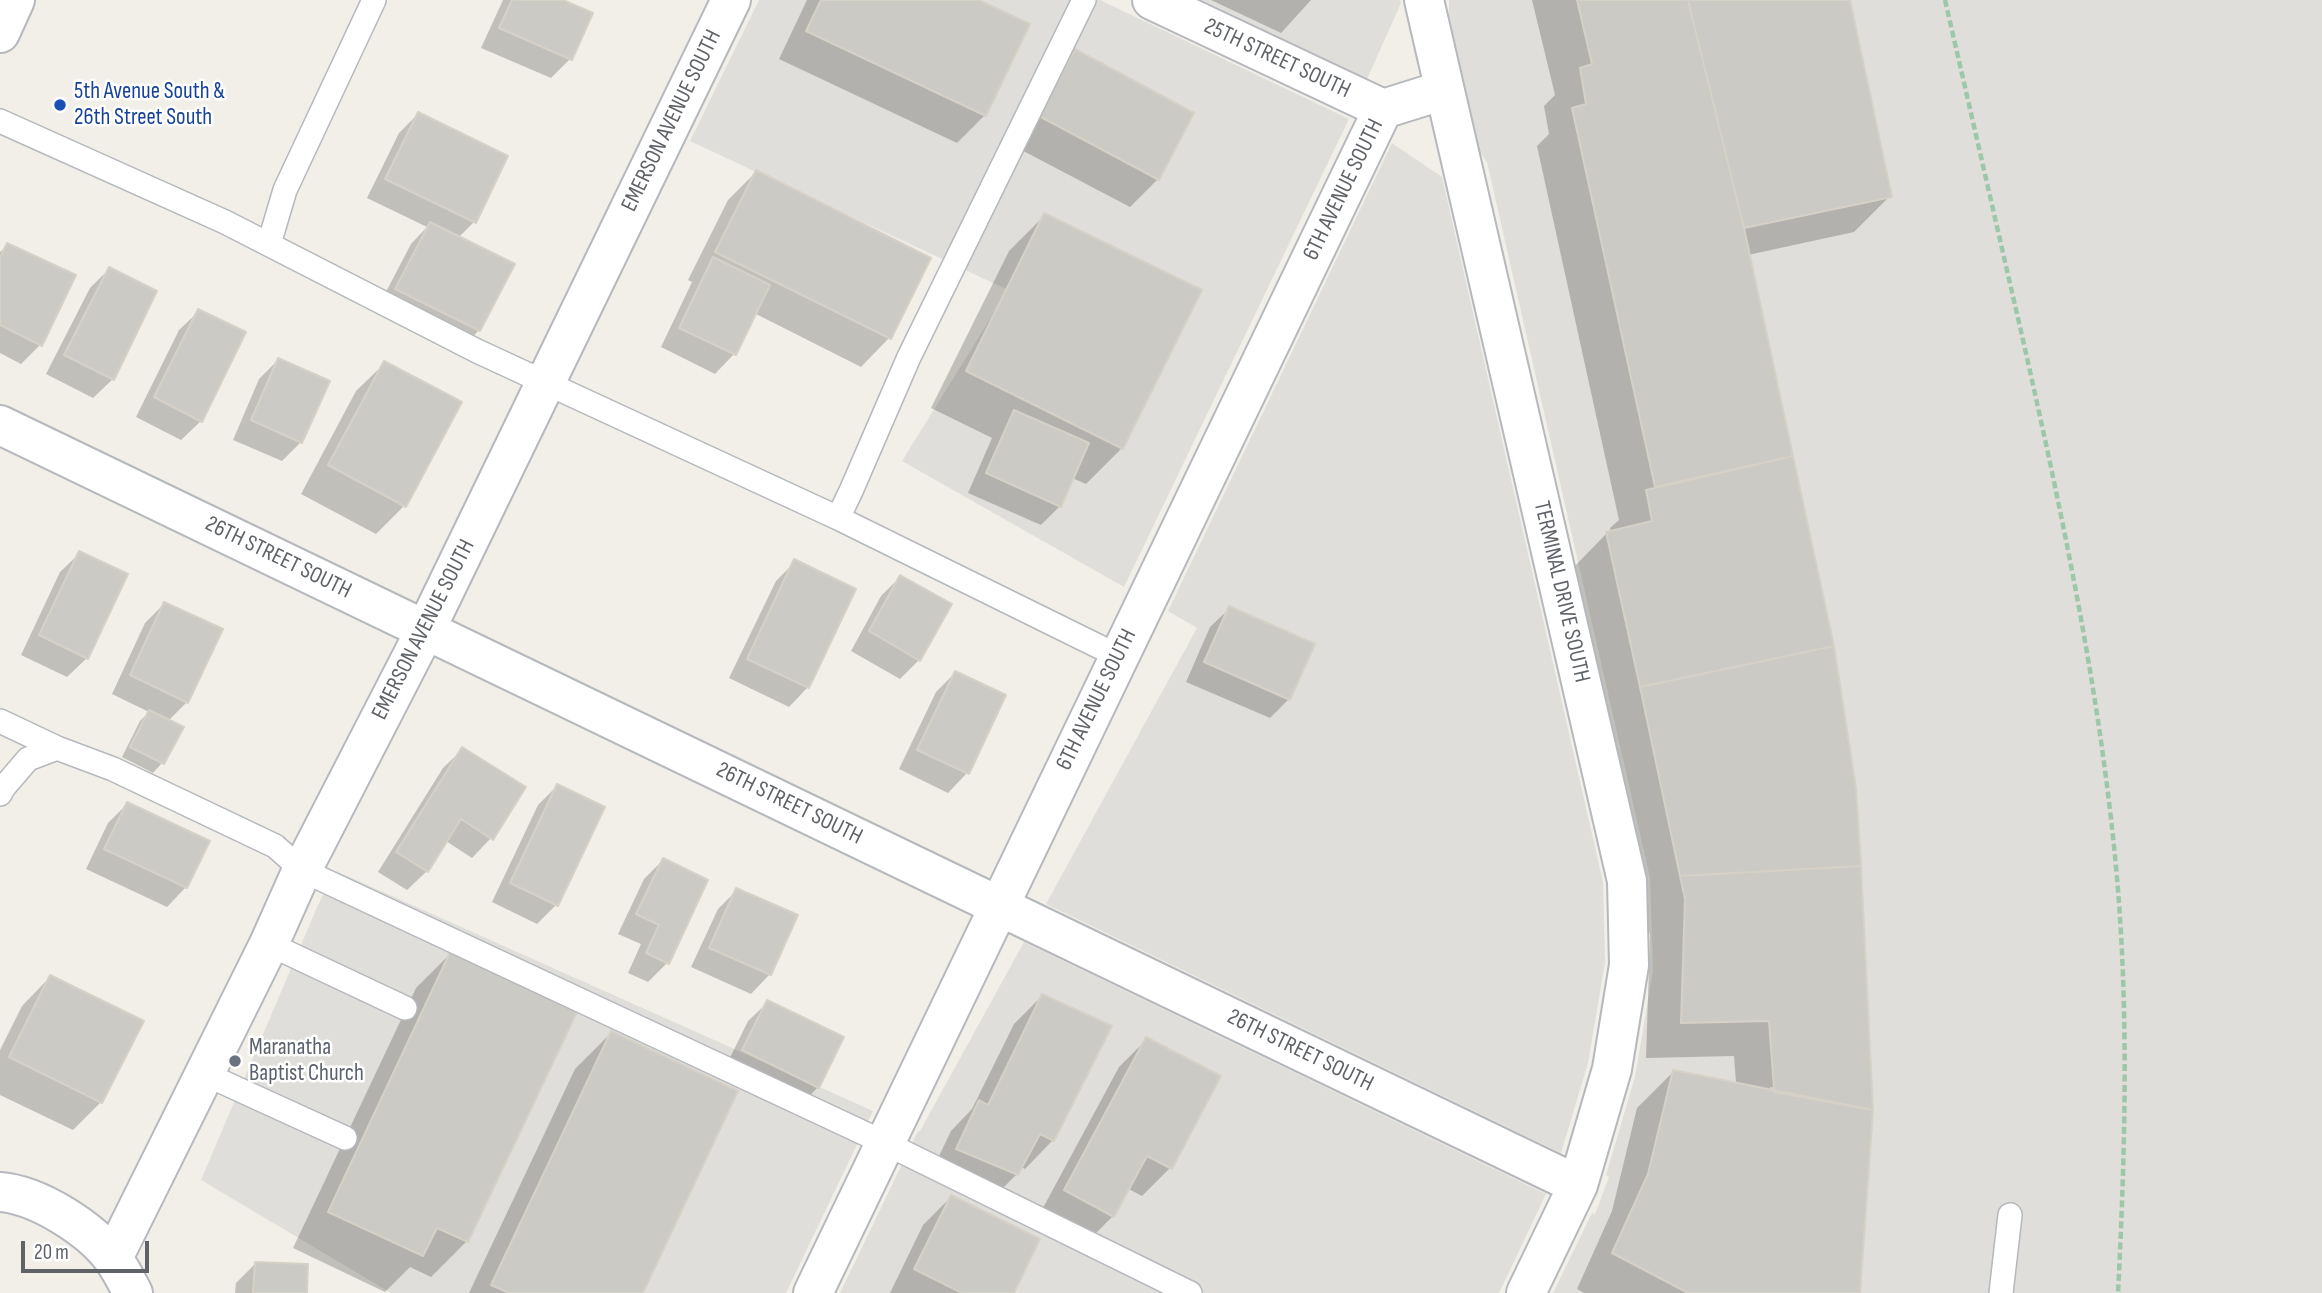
<!DOCTYPE html>
<html>
<head>
<meta charset="utf-8">
<style>
	body { margin:0 }
	#map { position:relative; width:2322px; height:1293px; overflow:hidden; background:#f1efe8; font-family:"Sofia Sans Condensed",sans-serif }
	canvas { display:block }
	.scale { position:absolute; left:21px; top:1241px; width:128px; height:32px; box-sizing:border-box; border:4px solid #5f6368; border-top:0; padding-left:9px; font-size:21px; line-height:24px; white-space:nowrap; color:#5f6368; -webkit-text-stroke:5px #fff; paint-order:stroke }
</style>
</head>
<body>
<div id="map">
<canvas width="2322" height="1293"></canvas>
<div class="scale">20 m</div>
</div>
<script>
const g = document.querySelector('canvas').getContext('2d');
g.lineJoin = 'round';
function fillPath(path, color) {
  g.fillStyle = color;
  g.fill(path, 'evenodd');
}
function stroke(path, color, width, dash) {
  g.strokeStyle = color;
  g.lineWidth = width;
  g.lineCap = dash ? 'butt' : 'round';
  g.setLineDash(dash || []);
  g.stroke(path);
}
function label(font, color, halo, rows, align = 'center') {
  g.font = font + ' "Sofia Sans Condensed",sans-serif';
  g.lineWidth = 5;
  g.setLineDash([]);
  g.textBaseline = 'middle';
  g.strokeStyle = halo;
  g.fillStyle = color;
  for (const [text, x, y, turn = 0] of rows) {
    g.save();
    g.translate(x, y);
    g.rotate((+turn || 0) * Math.PI / 180);
    g.textAlign = isNaN(turn) ? turn : align;
    if (halo) g.strokeText(text, 0, 0);
    g.fillText(text, 0, 0);
    g.restore();
  }
}
fillPath(new Path2D(`
	M759,0H1100L1349,119L1124,587L902,461L1008,290L690,141Z
	M1202,0H1400L1401,3L1367,79Z
	M1449,0H2322V1293H1553L1592,1213L1595,1214L1609,1177L1606,1175L1635,1077L1653,971L1650,878L1487,162L1476,146L1411,103L1449,17Z
	M1392,143L1442,177L1603,882L1605,962L1588,1063L1561,1153L1046,904L1197,628L1168,611Z
	M336,871L873,1111L786,1293H391L201,1180L318,905Z
	M1024,942L1546,1194L1499,1293H840L918,1131H920Z`), '#e0deda');
fillPath(new Path2D(`
	M503,0H559L570,59L551,78L481,48Z
	M807,0H974L985,115L957,143L779,59Z
	M1211,0H1311L1281,33Z
	M1532,0H1848L1890,196L1854,232L1748,255L1833,647L1858,1293H1584L1577,1289L1612,1211L1637,1108L1673,1072L1736,1083L1734,1056L1646,1058L1650,936L1571,570L1607,533L1611,532L1610,528L1619,520L1537,146L1549,134L1544,106L1555,95Z
	M1075,52L1158,179L1130,207L1012,145L1047,80Z
	M418,114L474,222L458,238L479,330L460,350L377,309L411,244L427,227L367,198L399,133Z
	M756,172L929,259L889,338L861,367L754,313L734,354L715,374L661,347L692,282L688,280L728,200Z
	M1045,215L1122,448L1086,484L1072,478L1060,506L1041,525L968,493L992,438L931,408L1009,251Z
	M8,245L40,345L21,364L0,353V252Z
	M109,269L113,379L93,398L46,374L90,288Z
	M199,311L201,421L181,440L136,417L179,330Z
	M278,360L301,442L282,461L233,440L259,379Z
	M385,363L404,506L376,534L301,494L356,391Z
	M80,553L87,658L67,677L21,655L60,572Z
	M795,562L808,687L789,707L729,678L776,581Z
	M900,577L919,660L900,679L851,651L881,596Z
	M164,604L187,702L168,721L181,727L162,763L153,773L122,757L140,721L149,712L112,694L145,623Z
	M1230,608L1289,699L1270,718L1186,682L1210,627Z
	M955,673L1004,696L967,773L948,793L899,769L936,692Z
	M463,749L491,838L472,858L446,841L427,871L407,890L378,872L443,768Z
	M557,786L556,905L537,924L492,902L538,805Z
	M127,804L186,887L167,907L86,869L108,823Z
	M663,860L667,963L648,982L628,973L641,944L618,934L644,879Z
	M737,890L770,974L751,994L691,967L718,909Z
	M452,952L467,1241L431,1277L410,1267L385,1292L293,1248L416,988Z
	M50,977L101,1102L73,1130L0,1095V1050L22,1006Z
	M1042,996L1053,1140L1025,1169L1021,1167L1017,1174L989,1202L929,1177L951,1131L972,1109L1014,1024Z
	M768,1002L818,1087L799,1107L724,1070L748,1021Z
	M611,1033L641,1293H469L575,1069Z
	M1147,1039L1170,1168L1142,1196L1127,1188L1113,1216L1084,1245L1037,1219L1119,1067Z
	M951,1197L1012,1293H890L923,1225Z
	M255,1264L305,1293H235L236,1283Z`), '#0003');
const building = new Path2D(`
	M512,0H563L593,13L572,60L499,28Z
	M821,0H979L1030,24L986,116L806,31Z
	M1577,0H1688L1744,228L1793,456L1655,487L1572,108L1586,104L1580,68L1592,64Z
	M1688,0H1850L1892,197L1744,228Z
	M1075,49L1194,113L1159,180L1039,116Z
	M418,112L508,156L476,223L385,179Z
	M756,170L931,258L891,339L715,252Z
	M1044,213L1202,290L1123,449L966,371Z
	M430,222L515,264L480,331L395,289Z
	M7,243L76,275L42,346L0,325V258Z
	M713,257L770,285L736,355L679,328Z
	M109,267L157,291L114,380L64,355Z
	M198,309L246,332L202,422L154,397Z
	M278,358L330,381L302,443L251,420Z
	M384,361L462,402L406,507L328,465Z
	M1014,410L1089,443L1061,507L986,473Z
	M1793,456L1834,646L1640,687L1606,532L1652,521L1646,490Z
	M79,551L128,574L88,659L39,635Z
	M794,559L856,589L809,688L747,659Z
	M900,575L952,604L920,661L869,631Z
	M164,602L223,629L188,703L130,675Z
	M1229,606L1315,644L1290,700L1204,662Z
	M1834,646L1856,788L1861,866L1680,876L1640,687Z
	M955,671L1006,695L969,774L917,750Z
	M149,710L184,727L164,764L130,747Z
	M462,747L526,787L493,840L461,819L428,872L396,852Z
	M557,784L605,807L558,906L510,883Z
	M127,802L210,841L187,888L104,849Z
	M663,858L708,880L669,964L646,953L659,925L636,914Z
	M1861,866L1873,1110L1774,1092L1771,1088L1774,1089L1769,1021L1681,1023L1685,899L1680,876Z
	M736,888L798,915L771,975L709,948Z
	M451,950L578,1010L468,1242L437,1228L423,1256L328,1212Z
	M50,975L144,1021L102,1103L9,1057Z
	M1042,994L1112,1026L1054,1141L1040,1134L1018,1175L956,1149L979,1100L988,1105Z
	M767,1000L844,1037L819,1088L742,1050Z
	M611,1031L738,1091L643,1293H509L491,1285Z
	M1146,1037L1221,1076L1172,1169L1147,1156L1114,1217L1064,1190Z
	M1673,1070L1873,1110L1860,1293H1688L1612,1253L1648,1174Z
	M951,1195L1040,1239L1014,1293H962L914,1269Z
	M255,1262L308,1264L307,1293H253Z`);
fillPath(building, '#cccac5');
stroke(building, '#d6d1c6', 2);
const service = new Path2D(`
	M1084,0L909,357L851,491L838,518L1118,656
	M0,121L225,222L477,351L838,518
	M269,244L285,190L374,0
	M0,721L57,748
	M0,794L4,787L28,759L57,748L113,769L275,846L302,870L885,1143L1190,1293
	M269,944L405,1008
	M205,1074L345,1138
	M2001,1293L2010,1215`);
const minor = new Path2D(`
	M1152,0L1383,109L1444,90
	M1424,0L1627,881L1629,965L1612,1069L1578,1185L1526,1293
	M0,425L1578,1185
	M0,1192C38,1195 92,1229 114,1260C121,1270 127,1282 133,1293
	M113,1258L269,944L302,870L426,629L731,0
	M813,1293L1383,109`);
const tertiary = new Path2D(`
	M0,33L15,0`);
stroke(service, '#b5b8bc', 26);
stroke(minor, '#b5b8bc', 42);
stroke(tertiary, '#b5b8bc', 42);
stroke(new Path2D(`
	M1945,0C1971,113 1997,227 2023,340C2063,518 2101,697 2117,878C2129,1016 2125,1155 2118,1293`), '#9cc7a9', 4.5, [7, 3.5]);
stroke(service, '#fff', 23);
stroke(minor, '#fff', 38);
stroke(tertiary, '#fff', 38);
for (const [x, y, r, color] of [
	[60,105,7,"#1a4fb4"],
	[235,1061,7,"#6b7280"]
]) {
  const dot = new Path2D();
  dot.arc(x, y, r, 0, 2 * Math.PI);
  g.fillStyle = color;
  g.fill(dot);
  stroke(dot, '#fff', 2.5);
}
label('23px', '#5f6368', '#fff', [
	["25TH STREET SOUTH",1277,59,25],
	["EMERSON AVENUE SOUTH",672,121,-64],
	["6TH AVENUE SOUTH",1344,190,-64],
	["26TH STREET SOUTH",278,558,26],
	["TERMINAL DRIVE SOUTH",1561,592,77],
	["EMERSON AVENUE SOUTH",424,630,-63],
	["6TH AVENUE SOUTH",1097,700,-64],
	["26TH STREET SOUTH",789,804,26],
	["26TH STREET SOUTH",1300,1051,26]
]);
label('23px', '#164399', '#fff', [
	["5th Avenue South &",74,92],
	["26th Street South",74,118]
], 'left');
label('23px', '#5b616d', '#fff', [
	["Maranatha",249,1048],
	["Baptist Church",249,1074]
], 'left');
</script>
</body>
</html>
